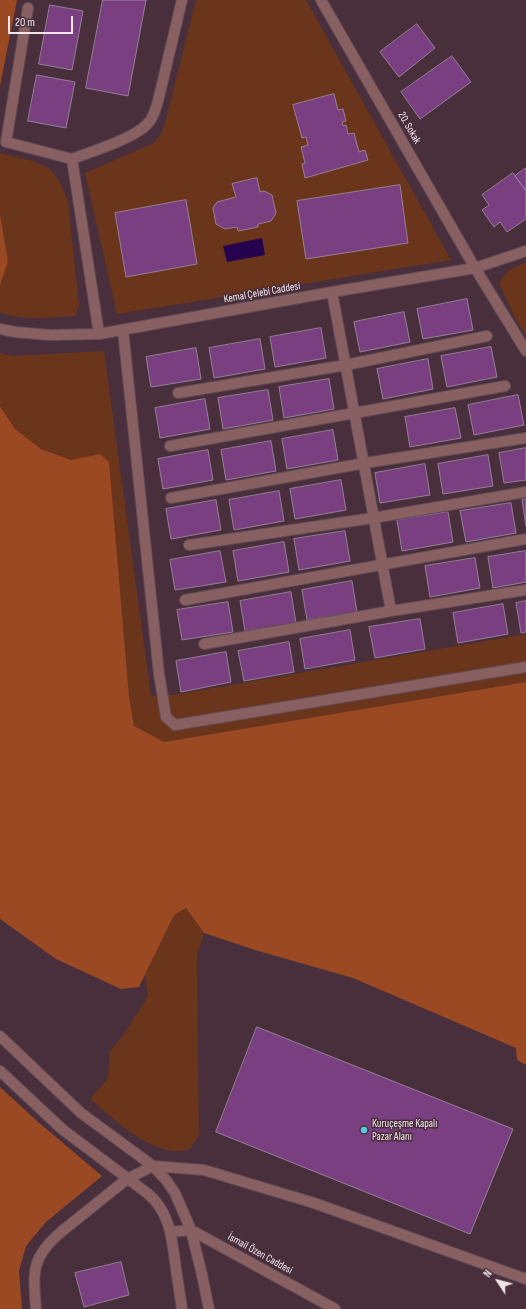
<!DOCTYPE html>
<html>
<head>
<meta charset="utf-8">
<style>
	body { margin:0 }
	#map { position:relative; width:526px; height:1309px; overflow:hidden; background:#482f3b; font-family:"Sofia Sans Condensed",sans-serif }
	canvas { display:block }
	.north { position:absolute; left:478px; top:1261px; width:40px; height:40px; -webkit-text-stroke:3px #482f3b; paint-order:stroke; rotate:306deg; font-size:11px; font-weight:700; line-height:16px; text-align:center; color:#f3e3ea }
	.north::after { content:''; display:block; margin:auto; width:14px; height:18px; background:#f3e3ea; clip-path:polygon(50% 0,100% 100%,50% 72%,0 100%) }
	.scale { position:absolute; left:8px; top:16px; width:65px; height:18px; box-sizing:border-box; border:2px solid #f3e3ea; border-top:0; padding-left:5px; font-size:12px; line-height:14px; white-space:nowrap; color:#f3e3ea; -webkit-text-stroke:3px #482f3b; paint-order:stroke }
</style>
</head>
<body>
<div id="map">
<canvas width="526" height="1309"></canvas>
<div class="north">N</div>
<div class="scale">20 m</div>
</div>
<script>
const g = document.querySelector('canvas').getContext('2d');
g.lineJoin = 'round';
function fillPath(path, color) {
  g.fillStyle = color;
  g.fill(path, 'evenodd');
}
function stroke(path, color, width, dash) {
  g.strokeStyle = color;
  g.lineWidth = width;
  g.lineCap = dash ? 'butt' : 'round';
  g.setLineDash(dash || []);
  g.stroke(path);
}
function label(font, color, halo, rows, align = 'center') {
  g.font = font + ' "Sofia Sans Condensed",sans-serif';
  g.lineWidth = 3;
  g.setLineDash([]);
  g.textBaseline = 'middle';
  g.strokeStyle = halo;
  g.fillStyle = color;
  for (const [text, x, y, turn = 0] of rows) {
    g.save();
    g.translate(x, y);
    g.rotate((+turn || 0) * Math.PI / 180);
    g.textAlign = isNaN(turn) ? turn : align;
    if (halo) g.strokeText(text, 0, 0);
    g.fillText(text, 0, 0);
    g.restore();
  }
}
fillPath(new Path2D(`
	M196,0H306L451,260L117,314L85,173L154,143L161,134L166,119Z
	M0,153L36,162L50,169L60,182L68,202L79,306L75,316C51,317 23,322 0,312V285L8,262L0,214Z
	M526,262V336L514,316L499,283L508,271Z
	M104,351L151,696L173,695L526,634V682L164,742L134,726L129,697L100,454L71,460L41,449L15,429L0,406V353L14,356Z
	M186,908L204,933L197,957L199,1135L190,1149C186,1150 180,1151 175,1151C145,1149 112,1118 90,1099L108,1078L110,1051L125,1033L148,996L145,975L174,915Z`), '#6b351b');
fillPath(new Path2D(`
	M0,0H17L0,86Z
	M0,214L8,262L0,285Z
	M0,406L15,429L41,449L71,460L100,454L109,462L129,697L134,726L164,742L526,682V1065L517,1060L516,1048L353,978L255,950L204,933L186,908L174,915L139,987L121,989L56,959L0,919Z
	M0,1087L37,1121L102,1176L46,1222L26,1246L19,1271L22,1309H0Z`), '#9b4922');
fillPath(new Path2D(`
	M262,238L265,255L227,262L223,246Z`), '#25034e');
const building = new Path2D(`
	M103,0H146L128,96L86,88Z
	M50,5L83,11L72,70L39,64Z
	M417,24L435,48L399,77L380,52Z
	M452,56L471,82L420,119L401,92Z
	M37,75L75,82L66,128L28,121Z
	M334,94L338,110L343,109L346,121L342,122L343,126L346,125L348,134L354,133L359,152L365,150L368,160L305,178L302,164L305,163L301,147L308,145L306,137L302,138L293,105Z
	M526,168V191L515,176Z
	M513,173L526,191V219L507,232L500,222L494,227L482,210L489,205L482,195Z
	M257,178L260,192L264,191L272,195L276,213L271,221L258,224V227L238,231L237,227L225,229L216,224L213,208L217,202L236,197L232,184Z
	M400,185L408,243L306,259L297,201Z
	M186,200L197,264L126,277L115,213Z
	M467,299L473,330L423,339L417,309Z
	M404,312L410,342L360,352L354,322Z
	M321,328L326,358L275,367L270,337Z
	M260,339L265,369L214,378L209,348Z
	M491,347L497,377L447,387L441,356Z
	M196,348L201,379L151,387L146,357Z
	M428,359L433,389L383,399L377,369Z
	M329,379L334,409L284,418L279,387Z
	M268,390L273,420L223,429L218,398Z
	M518,395L524,425L474,435L468,405Z
	M205,399L210,429L160,438L155,408Z
	M455,408L461,438L410,447L405,417Z
	M333,430L338,460L287,469L282,439Z
	M271,441L276,471L226,480L221,450Z
	M526,448V480L504,483L499,453Z
	M208,450L213,480L163,489L158,459Z
	M488,455L493,486L443,494L438,464Z
	M425,464L430,495L380,503L375,473Z
	M341,480L346,510L295,519L290,489Z
	M279,491L284,521L234,530L229,500Z
	M526,499V526L522,500Z
	M216,500L221,530L171,539L166,509Z
	M511,503L516,533L466,542L460,511Z
	M448,512L453,542L402,551L397,520Z
	M345,531L350,561L299,570L294,539Z
	M284,542L289,572L238,581L233,551Z
	M220,551L226,582L175,590L170,560Z
	M526,551V582L493,588L488,557Z
	M475,558L480,588L430,597L425,566Z
	M352,581L357,612L307,620L302,590Z
	M291,592L296,623L245,631L240,601Z
	M526,601V632L521,633L516,603Z
	M228,602L233,632L182,640L177,610Z
	M503,604L508,634L458,643L453,613Z
	M420,619L425,649L375,658L369,627Z
	M350,630L355,660L305,669L300,639Z
	M289,642L294,672L244,681L238,651Z
	M226,652L231,682L181,692L176,661Z
	M257,1027L513,1129L470,1234L216,1132Z
	M121,1262L129,1295L84,1307L75,1273Z`);
fillPath(building, '#793f81');
stroke(building, '#948096', 1);
const minor = new Path2D(`
	M321,0L475,268L526,351
	M28,8L6,142L72,159
	M332,292L391,611
	M0,329L15,332L50,335L99,334L332,292L475,268L526,251
	M123,330L159,674L166,717L175,725L526,667
	M99,334L72,159C92,151 138,138 150,121C154,115 156,108 158,101L182,0
	M178,393L346,365L487,336
	M170,446L505,386
	M171,498L365,463L526,438
	M189,545L373,518L526,492
	M185,600L526,539
	M204,644L391,611L526,590
	M0,1036L81,1113L153,1166L166,1180L175,1193L191,1230L202,1275L209,1309
	M0,1071L62,1129L147,1193C171,1212 172,1241 176,1269C178,1282 180,1296 182,1309
	M171,1232L191,1230L335,1309
	M36,1309C33,1271 31,1258 61,1232L127,1179L153,1166L204,1170L314,1203L526,1279`);
stroke(minor, '#634c57', 12);
stroke(minor, '#896061', 10);
for (const [x, y, r, color] of [
	[364,1130,4,"#56c9e1"]
]) {
  const dot = new Path2D();
  dot.arc(x, y, r, 0, 2 * Math.PI);
  g.fillStyle = color;
  g.fill(dot);
  stroke(dot, '#482f3b', 1.5);
}
label('11px', '#f3e3ea', '#482f3b', [
	["20. Sokak",409,128,60],
	["Kemal Çelebi Caddesi",262,293,-10],
	["İsmail Özen Caddesi",260,1254,29]
]);
label('11px', '#f3e3ea', '#482f3b', [
	["Kuruçeşme Kapalı",372,1124],
	["Pazar Alanı",372,1137]
], 'left');
</script>
</body>
</html>
